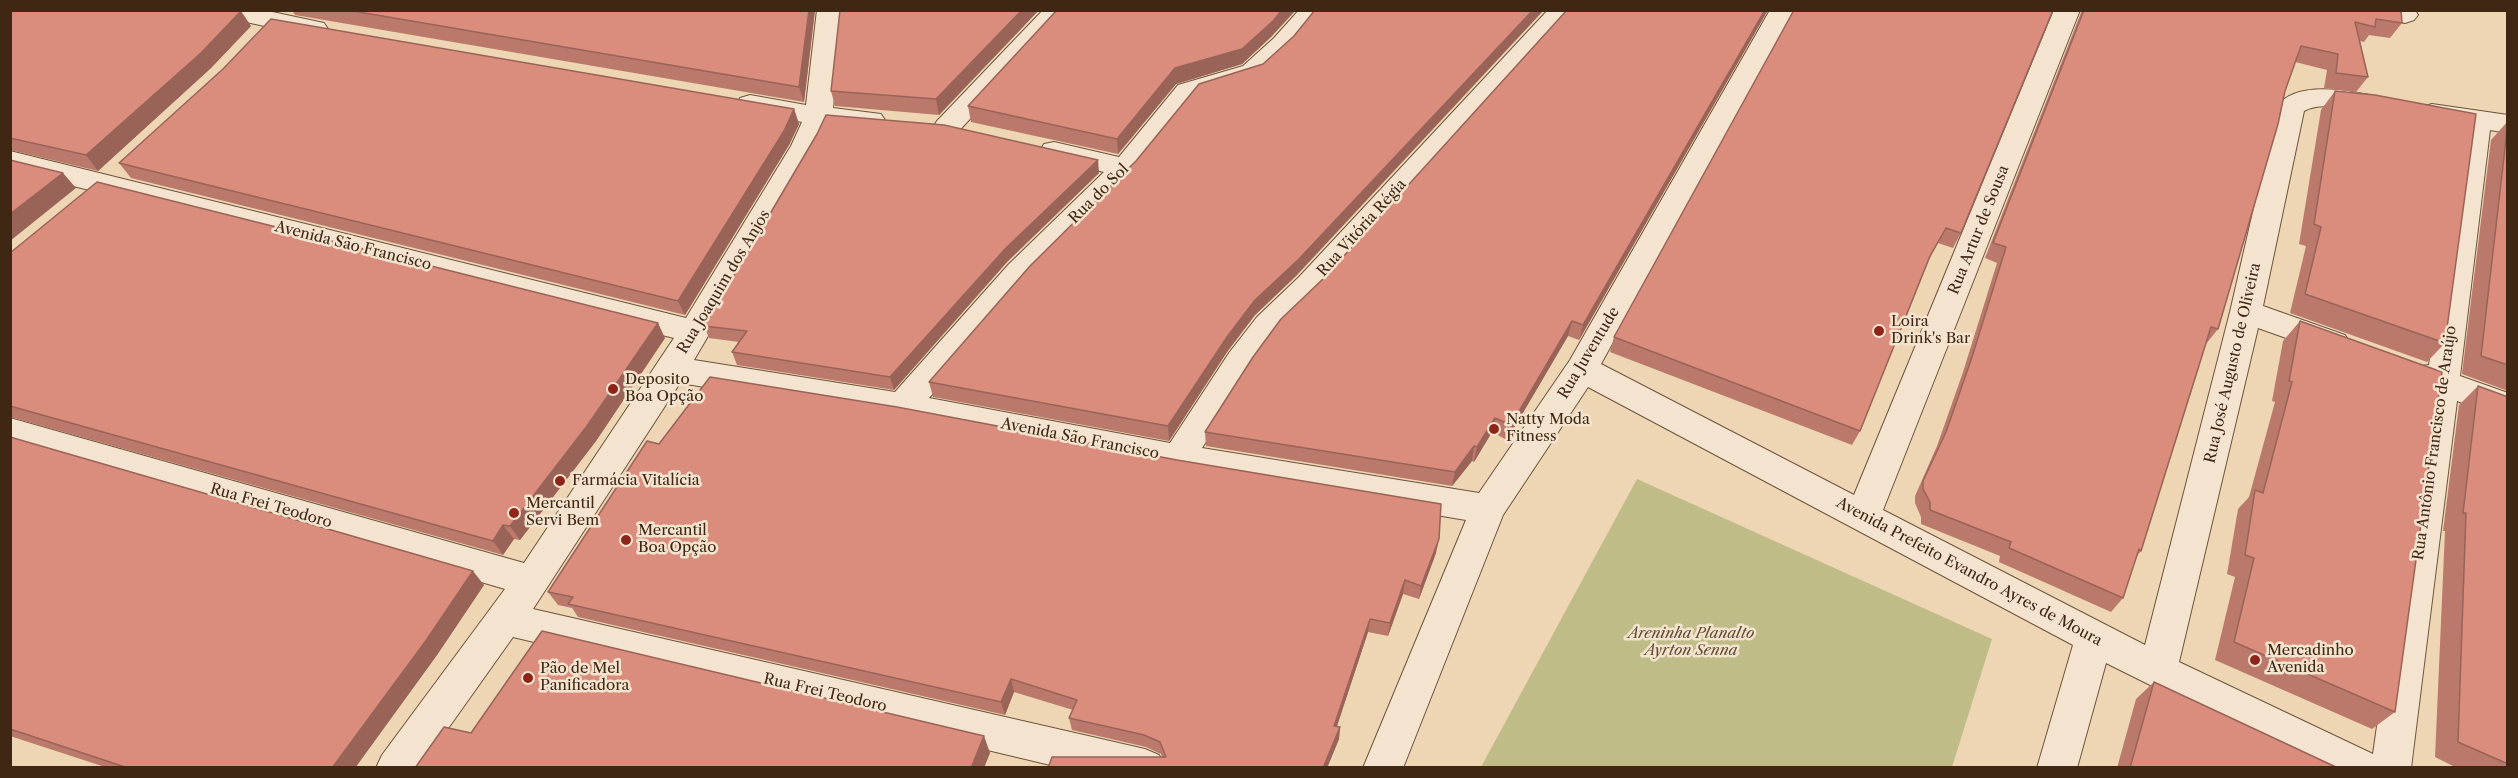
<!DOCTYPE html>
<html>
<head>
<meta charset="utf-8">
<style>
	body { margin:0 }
	#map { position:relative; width:2518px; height:778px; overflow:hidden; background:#eed6b5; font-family:"Libre Caslon Text",serif }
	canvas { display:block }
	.frame { position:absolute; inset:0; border:12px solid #402713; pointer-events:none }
</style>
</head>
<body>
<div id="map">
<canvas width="2518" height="778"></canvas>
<div class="frame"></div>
</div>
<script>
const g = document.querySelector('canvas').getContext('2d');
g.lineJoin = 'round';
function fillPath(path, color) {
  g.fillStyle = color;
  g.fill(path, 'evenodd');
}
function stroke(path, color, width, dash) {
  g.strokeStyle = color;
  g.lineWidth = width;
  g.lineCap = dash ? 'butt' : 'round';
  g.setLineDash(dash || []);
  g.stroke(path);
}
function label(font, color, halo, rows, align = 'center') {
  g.font = font + ' "Libre Caslon Text",serif';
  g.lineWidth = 5;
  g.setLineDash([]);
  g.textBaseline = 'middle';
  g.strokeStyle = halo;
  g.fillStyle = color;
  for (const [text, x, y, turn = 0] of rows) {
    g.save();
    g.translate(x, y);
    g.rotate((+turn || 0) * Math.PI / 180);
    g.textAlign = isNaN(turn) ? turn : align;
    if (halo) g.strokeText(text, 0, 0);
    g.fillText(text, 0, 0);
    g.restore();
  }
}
fillPath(new Path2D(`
	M1637,479L1992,639L1952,767H1481Z`), '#c0bc88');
const minor = new Path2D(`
	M211,10H263L324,23L328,29L324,35L315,37L214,15Z
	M817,10H843L833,108L881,114L885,120L881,126L871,129L828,126L819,146L694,360L895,392L1009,264L1104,172L1044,158L1040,151L1044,144L1054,142L1119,157L1178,85L1243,66L1274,38L1299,10H1325L1292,50L1261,78L1198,97L1136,175L1031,280L929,398L1170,443L1229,353L1257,317L1299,277L1548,10H1575L1321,293L1279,333L1251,371L1202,448L1479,493L1570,360L1770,10H1795L1601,364L1854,495L2054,10H2080L1883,510L2145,645L2230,312L2277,107C2295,79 2355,91 2382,98L2386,104L2382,110C2356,117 2329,98 2304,111L2263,306L2345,335L2350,343L2345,351L2334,355L2258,328L2179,662L2373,754L2425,389L2413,385L2409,376L2413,367L2429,365L2463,126L2422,119L2418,113L2422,107L2432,104L2508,115V133L2490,130L2460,376L2508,393V420L2457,401L2411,768H2317L2106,663L2077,768H2037L2073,645L1588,387L1503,515L1403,768H1363L1466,520L1178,472L902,419L680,383L533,609L1145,749L1159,755L1165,768H1063L513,637L420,768H376L382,755L505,589L10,444V418L524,563L674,338L10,170V151L686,318L791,146L802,122L740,110L736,104L740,98L750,95L806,105Z
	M1043,10H1070L957,133L947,136L937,133L933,127L937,121Z
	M2371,10H2415L2418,15L2414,20L2405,23L2374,15Z`);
stroke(minor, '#6c533c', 2);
fillPath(minor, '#f4e4cf');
fillPath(new Path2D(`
	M10,10L251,26L211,68L98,171L10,150Z
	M292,10H815L804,102L295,15Z
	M1039,10L939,115L835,106L831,91Z
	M1567,10H1768L1579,340L1568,336L1507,440L1492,432L1474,462L1472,461L1452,486L1206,446L1205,432L1323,279Z
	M1794,10L1961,233L1953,248L1938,243L1929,260L1860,431L1852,445L1610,352L1614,337Z
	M2082,10H2401L2402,23L2390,38L2369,35L2364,42L2360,41L2368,77L2356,92L2324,88L2327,70L2295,62L2285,91L2218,329L2206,344L2141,551L2136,557L2123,598L2111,612L1999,562L2000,556L1921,524V517L1915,503V496L1937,446L1963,372L1997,263L1985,258Z
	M1272,36L1242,64L1176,84L1118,154L971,122L968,106Z
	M1294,36L1297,275L1255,315L1227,352L1169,441L933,397L929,382L1263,64Z
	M2335,91L2445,343L2427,362L2290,313L2306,246L2299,244L2321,110Z
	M794,109L799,124L789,145L685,315L131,178L119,163Z
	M2508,121V391L2462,374L2491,140Z
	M1099,173L1007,262L894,390L737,365L732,352L739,342L709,338L704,326Z
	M10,253L665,338L596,441L520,540L514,539L503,555L10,417Z
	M2300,321L2395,712L2372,729L2215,660L2235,577L2227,574L2238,509L2249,497L2275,402L2272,401L2283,341Z
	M2478,386L2508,397V768H2457L2435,757L2445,531H2443L2459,405Z
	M10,437L484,585L437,655L355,768H108L10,736Z
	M659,444L1436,553L1419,599L1403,594L1388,636L1368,632L1337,726L1340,727L1339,739L1327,768H1048L1162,757L1161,754L1146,747L1072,730L1069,718L1073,710L1014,692L1005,715L578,617L572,608L558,605L548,592Z
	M2154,682L2338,768H2117L2136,699Z`), '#bb796c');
fillPath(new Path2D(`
	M809,10H815L804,102L799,87Z
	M1022,10H1039L939,115L936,99Z
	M1282,10H1296L1272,36L1242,64L1176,84L1118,154L1117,139L1175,68Z
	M1533,10H1544L1297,275L1255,315L1227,352L1169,441L1168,426L1227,337L1255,300Z
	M1765,10H1768L1579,340L1583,325Z
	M241,11L251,26L211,68L98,171L86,155Z
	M794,109L799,124L789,145L685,315L678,301Z
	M1098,160L1099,173L1007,262L894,390L890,377L1005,249Z
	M63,173L76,188L10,241V214Z
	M1572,321L1568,336L1507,440L1511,425Z
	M658,323L665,338L596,441L520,540L510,526Z
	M1495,418L1492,432L1474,462L1477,447Z
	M1474,446L1472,461L1452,486L1455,472Z
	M503,525L514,539L503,555L493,541Z
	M1439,539L1436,553L1419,599L1421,586Z
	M473,571L484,585L437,655L355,768H332Z
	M1405,580L1403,594L1388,636L1390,623Z
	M1370,619L1368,632L1333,738L1334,726Z
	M1011,679L1014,692L1005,715L1001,702Z
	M1340,727L1339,739L1327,768H1323Z
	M984,736L990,753L984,768H971Z`), '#996358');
const building = new Path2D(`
	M10,10H239L241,11L201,53L86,155L10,138Z
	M347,10H809L799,87Z
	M840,10H1022L936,99L831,91Z
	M1057,10H1282L1273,21L1242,49L1175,68L1117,139L968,106Z
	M1315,10H1533L1298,260L1255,300L1227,337L1168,426L929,382L1030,266L1136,161L1199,84L1263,64L1294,36Z
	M1567,10H1765L1583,325L1572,321L1511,425L1495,418L1477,447L1474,446L1455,472L1205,432L1253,357L1281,319L1323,279Z
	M1794,10H2053L1961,233L1946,228L1930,256L1860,431L1614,337Z
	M2084,10H2401L2402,23L2376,19L2375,27L2355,22L2368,77L2336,73L2338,54L2301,46L2285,91L2278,124L2218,329L2211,327L2141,551L2139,549L2123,598L2009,548L2011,542L1930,510V502L1923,489V481L1946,432L1972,357L2006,247L1993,243Z
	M271,19L794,109L784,131L678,301L119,163L223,69Z
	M2335,91L2375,95L2476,114L2445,343L2305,294L2321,227L2314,224Z
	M826,115L944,125L1098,160L1005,249L890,377L732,352L747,331L704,326L817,134Z
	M2508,122V365L2481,356Z
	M10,160L63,173L10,214Z
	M97,182L658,323L587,426L510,526L503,525L493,541L10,406V253Z
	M2300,321L2442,372L2395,712L2234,642L2254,558L2245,555L2255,490L2263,493L2292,382L2289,381Z
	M710,377L897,407L1177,460L1441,504L1439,539L1421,586L1405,580L1390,623L1370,619L1334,726L1340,727L1323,768H1048L1052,757H1166L1160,742L1144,735L1069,718L1077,700L1011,679L1001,702L568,604L573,597L548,592L647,441L659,444Z
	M2478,386L2508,397V764L2458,742L2466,513H2463Z
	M10,437L473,571L425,642L332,768H128L10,729Z
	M542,631L984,736L971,768H415L444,727L471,733Z
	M2154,682L2338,768H2130Z`);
fillPath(building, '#da8d7d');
stroke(building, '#996358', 1.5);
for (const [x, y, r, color] of [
	[1879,331,6,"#8f2418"],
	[613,389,6,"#8f2418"],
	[1494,429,6,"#8f2418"],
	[560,481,6,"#8f2418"],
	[514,513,6,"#8f2418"],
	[626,540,6,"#8f2418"],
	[2255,660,6,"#8f2418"],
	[528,678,6,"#8f2418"]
]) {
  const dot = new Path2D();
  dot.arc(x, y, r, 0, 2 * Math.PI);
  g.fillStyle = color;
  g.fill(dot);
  stroke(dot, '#f4e4cf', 2);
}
label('15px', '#402713', '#f4e4cf', [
	["Rua do Sol",1099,194,-45],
	["Rua Vitória Régia",1362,228,-48],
	["Rua Artur de Sousa",1979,230,-68],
	["Avenida São Francisco",353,246,14],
	["Rua Joaquim dos Anjos",724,282,-59],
	["Rua Juventude",1589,353,-59],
	["Rua José Augusto de Oliveira",2233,363,-77],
	["Avenida São Francisco",1080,439,11],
	["Rua Antônio Francisco de Araújo",2435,443,-82],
	["Rua Frei Teodoro",271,506,16],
	["Avenida Prefeito Evandro Ayres de Moura",1969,572,28],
	["Rua Frei Teodoro",825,693,13]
]);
label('15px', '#402713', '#f4e4cf', [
	["Loira",1891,322],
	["Drink's Bar",1891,339],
	["Deposito",625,380],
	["Boa Opção",625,397],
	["Natty Moda",1506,420],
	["Fitness",1506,437],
	["Farmácia Vitalícia",572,481],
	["Mercantil",526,504],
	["Servi Bem",526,521],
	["Mercantil",638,531],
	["Boa Opção",638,548],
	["Mercadinho",2267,651],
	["Avenida",2267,668],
	["Pão de Mel",540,669],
	["Panificadora",540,686]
], 'left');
label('italic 15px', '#604c30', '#f4e4cf', [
	["Areninha Planalto",1691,634],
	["Ayrton Senna",1691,651]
]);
</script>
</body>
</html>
